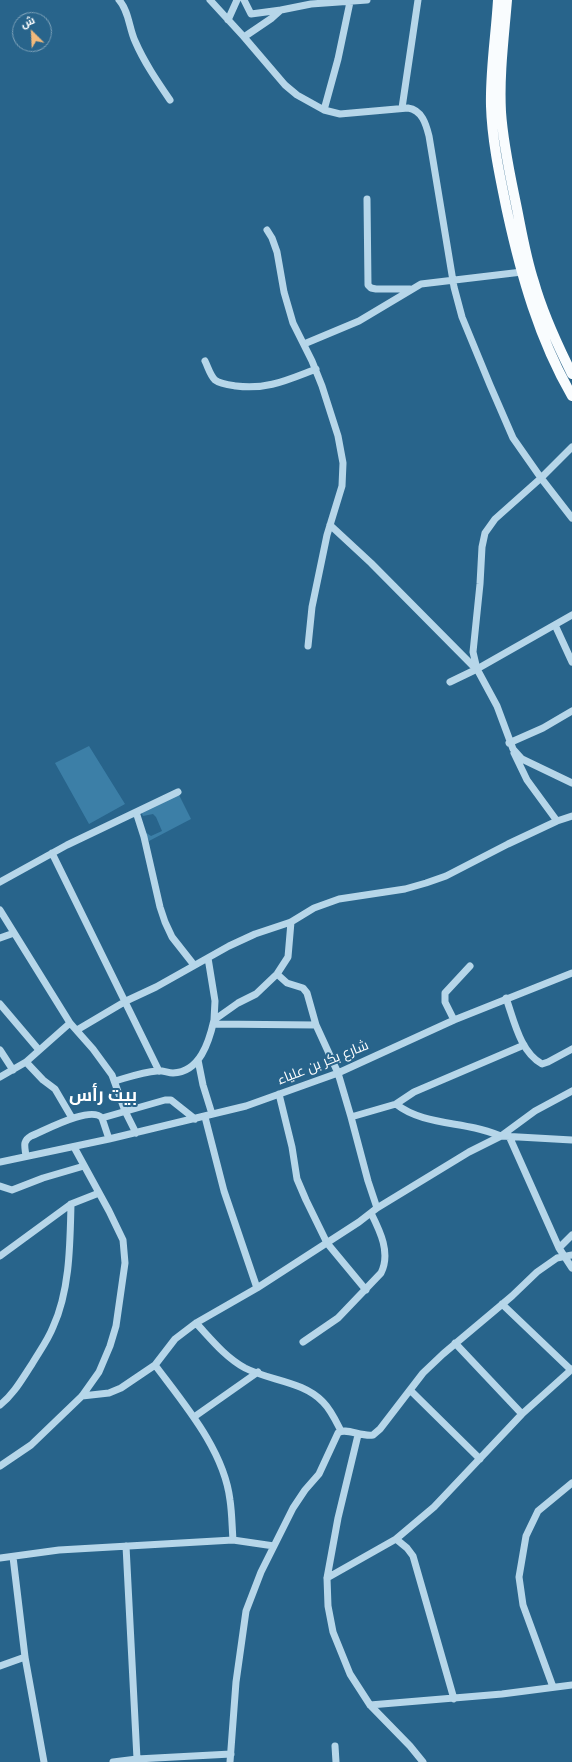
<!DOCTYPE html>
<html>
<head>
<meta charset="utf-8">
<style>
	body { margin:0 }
	#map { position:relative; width:572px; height:1762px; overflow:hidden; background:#28648b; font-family:"Space Grotesk",Cairo,sans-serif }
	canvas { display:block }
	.north { position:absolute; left:12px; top:12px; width:40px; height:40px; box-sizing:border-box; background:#28648b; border:1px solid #7ea2b9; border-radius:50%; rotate:336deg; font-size:11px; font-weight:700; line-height:16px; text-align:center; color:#fff }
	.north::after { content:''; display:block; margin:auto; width:14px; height:18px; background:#f2ba7c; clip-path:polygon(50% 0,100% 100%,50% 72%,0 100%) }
</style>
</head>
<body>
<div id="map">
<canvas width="572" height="1762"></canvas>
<div class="north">ش</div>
</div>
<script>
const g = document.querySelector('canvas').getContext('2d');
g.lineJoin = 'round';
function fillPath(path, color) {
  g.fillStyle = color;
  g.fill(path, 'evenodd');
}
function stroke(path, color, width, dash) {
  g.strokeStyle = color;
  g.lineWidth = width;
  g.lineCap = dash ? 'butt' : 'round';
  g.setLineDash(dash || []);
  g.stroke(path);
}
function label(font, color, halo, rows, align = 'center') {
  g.font = font + ' "Space Grotesk",Cairo,sans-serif';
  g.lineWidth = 4;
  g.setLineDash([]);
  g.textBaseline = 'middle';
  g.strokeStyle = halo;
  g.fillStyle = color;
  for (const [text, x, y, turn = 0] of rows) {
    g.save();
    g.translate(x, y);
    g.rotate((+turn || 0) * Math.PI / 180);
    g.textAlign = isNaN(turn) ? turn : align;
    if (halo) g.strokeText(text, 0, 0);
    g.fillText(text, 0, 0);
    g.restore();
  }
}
fillPath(new Path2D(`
	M89,746L125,804L89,824L55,763Z
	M178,793L191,819L149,841L145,832L151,836L162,831L156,817L153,814L143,816L141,812Z`), '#3c7fa7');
stroke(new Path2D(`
	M119,0C129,11 129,28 135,41C144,62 157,81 170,100
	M210,0L244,37L285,85L297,95L324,110L340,114L408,108C422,110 426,124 429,136L454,287L462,317L490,385L513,438L541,478L572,518
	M244,0L251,14L281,10
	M228,20L237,0
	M244,37L272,18L281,10L311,4L367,0
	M402,108L418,0
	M324,110L338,59L350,2
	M367,199L368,285L371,288L376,289H410
	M267,230L272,238L277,252L284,292L293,323L312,361L322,386L338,436L343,463L342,486L327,535L312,607L308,646
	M304,344L359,321L421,284L522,272
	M205,361C208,367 210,375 215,380C220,384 229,385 236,386C267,390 287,380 316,369
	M572,447L541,478L495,519L485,533L482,547L480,584L473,652L477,669L497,706L513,749L522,759L572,783
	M330,525L371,563L475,668
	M555,625L572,662
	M450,682L477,669L572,615
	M509,743L543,728L572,711
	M514,753L527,780L557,821
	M136,812L144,837L160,907L165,922L172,937L194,965
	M52,853L159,1071
	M0,882L67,845L178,792
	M0,910L70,1023L93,1049L112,1075L125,1111L136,1133
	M0,938L14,933
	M208,958L215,1001L214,1020
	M277,974L287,983L303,988L307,993L316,1025L338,1073L351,1117L368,1181L377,1208
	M506,998C514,1020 520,1052 542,1064L548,1062L572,1049
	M0,1004L39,1050
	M454,1020L445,1002V993L470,966
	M213,1024L316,1025
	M77,1030L126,1001L156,987L229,946L255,934L291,922L314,908L339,899L405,889L426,883L446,876L508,844L557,821L572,816
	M0,1050L13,1070
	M198,1060L203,1085L212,1114
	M26,1062L43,1080L55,1089L72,1118
	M0,1077L26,1062L70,1023
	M115,1081C129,1077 143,1072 157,1071C162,1070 168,1073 173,1073C200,1072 209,1042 214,1020L238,1003L256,994L277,974L288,957L291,922
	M279,1094L292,1147L297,1179L306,1200L327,1243L366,1290
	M396,1104C417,1121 448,1122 475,1128C484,1130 493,1133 501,1136L535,1111L572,1091
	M205,1117L224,1191L257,1288
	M351,1117L396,1104L414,1092L524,1045
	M509,1136L559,1248L572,1268
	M109,1139L102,1118L165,1100H171L195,1119
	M26,1156C25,1147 22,1141 31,1136C44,1131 91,1105 102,1118
	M0,1162L109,1139L246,1106L338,1073L454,1020L572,973
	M0,1186L12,1190L43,1178L84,1166
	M559,1248L572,1235
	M0,1256L71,1204L99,1193
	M502,1304L571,1370
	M196,1323C211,1339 225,1357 245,1368C270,1381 303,1381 323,1402C331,1410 336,1421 341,1431
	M303,1342L338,1318L381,1273C391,1253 380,1231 371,1213
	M455,1343L522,1414
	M155,1365C184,1404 224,1450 230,1500C232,1513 232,1527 233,1540
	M410,1390L480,1459
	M82,1396L109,1393L121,1388L155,1365L175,1339L196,1323L257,1288L359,1222L377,1208L469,1152L501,1136L572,1140
	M0,1405C14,1394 22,1379 32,1364C39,1352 48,1340 53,1327C70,1290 70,1244 71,1204
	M194,1417L258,1372
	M358,1435L338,1518L327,1578L328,1606L333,1632L350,1674L370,1705L410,1746L423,1762
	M0,1466L31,1445L82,1396L99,1372L110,1346L116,1326L125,1263L123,1240L109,1211L74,1147
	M396,1539L434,1507L522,1414L572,1369
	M126,1546L137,1759
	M13,1557L25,1657L44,1762
	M0,1558L59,1550L233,1540L274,1546
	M327,1578L396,1539L407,1548L413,1556L454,1699
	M0,1666L25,1657
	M553,1687L523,1605L519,1577L526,1536L538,1511L572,1483
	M370,1705L502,1694L572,1685
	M335,1746L336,1762
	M113,1762L137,1759L231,1754
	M230,1762L236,1682L246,1611L261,1572L293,1508L305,1490L319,1474L338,1433C345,1427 361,1437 373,1435L380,1429L423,1373L443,1354L512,1296L537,1272L557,1258L572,1255`), '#b6d6e9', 7);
stroke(new Path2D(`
	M498,0C496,35 490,71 491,106C492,141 500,177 507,211C521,275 539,339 572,396
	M507,0C504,37 499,75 501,112C503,142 509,170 515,199C521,227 525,255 534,282C543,314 557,344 572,374`), '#f9fcfe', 10);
label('14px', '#fff', '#28648b', [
	["شارع بكر بن علياء",323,1063,-22]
]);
label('bold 18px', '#fff', '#28648b', [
	["بيت رأس",103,1096]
]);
</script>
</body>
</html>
